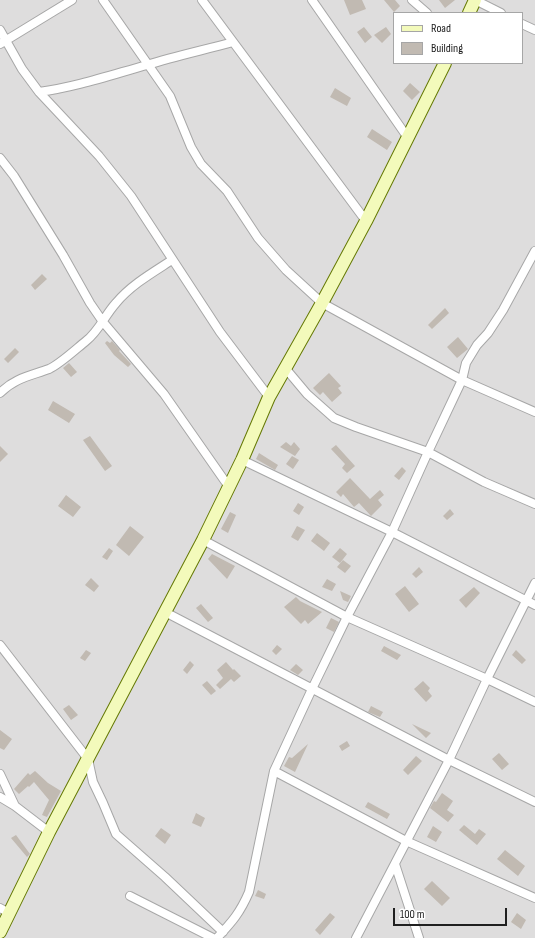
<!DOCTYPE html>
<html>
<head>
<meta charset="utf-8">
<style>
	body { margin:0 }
	#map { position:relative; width:535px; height:938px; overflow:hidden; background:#f0eee6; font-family:"Sofia Sans Condensed",sans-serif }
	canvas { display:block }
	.legend { position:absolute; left:393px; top:12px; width:130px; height:52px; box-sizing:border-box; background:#fff; border:1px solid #a6a6a6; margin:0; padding:5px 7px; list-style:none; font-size:12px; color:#202020 }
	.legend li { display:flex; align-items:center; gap:8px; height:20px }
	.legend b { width:20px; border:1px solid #a6a6a6 }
	.scale { position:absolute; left:393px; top:908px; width:114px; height:18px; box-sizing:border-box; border:2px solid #202020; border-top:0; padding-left:5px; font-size:12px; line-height:14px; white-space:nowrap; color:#202020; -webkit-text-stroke:3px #fff; paint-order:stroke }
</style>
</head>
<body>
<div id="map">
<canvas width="535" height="938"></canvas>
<ul class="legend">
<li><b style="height:5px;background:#f3fabb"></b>Road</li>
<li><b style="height:11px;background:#c1bab2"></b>Building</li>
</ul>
<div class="scale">100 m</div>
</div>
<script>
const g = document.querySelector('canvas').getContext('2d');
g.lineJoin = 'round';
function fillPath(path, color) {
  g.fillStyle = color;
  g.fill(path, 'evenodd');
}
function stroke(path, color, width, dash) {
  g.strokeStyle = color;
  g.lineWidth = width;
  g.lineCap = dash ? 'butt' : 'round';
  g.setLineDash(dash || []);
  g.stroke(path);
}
fillPath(new Path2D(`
	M0,0H535V938H0ZM394,13H522V63H394Z`), '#dedddd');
fillPath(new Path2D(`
	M344,0H362L366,9L350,15Z
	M384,0H395L400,6L394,12Z
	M439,0H455L445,8Z
	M364,27L372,37L365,43L357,32Z
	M386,27L391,34L382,43L374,35Z
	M410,83L420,92L412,100L403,91Z
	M335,88L351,98L347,106L330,97Z
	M372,129L392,142L387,150L367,137Z
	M42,274L47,279L35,290L31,285Z
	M445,308L449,313L432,329L428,325Z
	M458,337L468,349L457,358L447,347Z
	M107,341L110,343L112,341L120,350L119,351L131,364L128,367L114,355L105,343Z
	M15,348L19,352L8,363L4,359Z
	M69,363L77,372L71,377L63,368Z
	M329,373L341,386L338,388L342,393L332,402L323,392L320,395L313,388Z
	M53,401L75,414L69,423L48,410Z
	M90,436L112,466L105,471L83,440Z
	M286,442L291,446L294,442L300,449L295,456L280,447Z
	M336,445L355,466L347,473L342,468L345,464L331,449Z
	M0,446L8,454L0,462Z
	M259,453L278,465L275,470L256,459Z
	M292,456L299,460L293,469L286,464Z
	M402,467L406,471L399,480L394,476Z
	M350,478L370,499L380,490L384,495L378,500L382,505L371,516L359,503L354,507L343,494L341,497L336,492Z
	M66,495L81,507L73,517L58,506Z
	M298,503L304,507L299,515L293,511Z
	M450,509L454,514L447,520L443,516Z
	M230,512L236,515L228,533L221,529Z
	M130,526L144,537L129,556L116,545Z
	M297,526L305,530L298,541L291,537Z
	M317,533L330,543L324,551L311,541Z
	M109,548L113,551L107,560L102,557Z
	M340,548L347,554L340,563L332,557Z
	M212,554L235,566L227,579L208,559Z
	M343,560L351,566L345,573L337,567Z
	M419,567L423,572L416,578L412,574Z
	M91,578L99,586L94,592L85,585Z
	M327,579L336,584L332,591L322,587Z
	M405,586L419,604L409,612L395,594Z
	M474,587L480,593L466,608L459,600Z
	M340,591L351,596L348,602L343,600Z
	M296,597L300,601L322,612L308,624L305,620L301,624L284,607Z
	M201,604L213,618L208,622L196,608Z
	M331,618L339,622L334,632L326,628Z
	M277,645L282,649L276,655L272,651Z
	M384,646L401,655L397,660L381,651Z
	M86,650L91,653L85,661L80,658Z
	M516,650L526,660L522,664L512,655Z
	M190,661L194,665L187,674L183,670Z
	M226,662L233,670L234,669L241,676L234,682L231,679L220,689L216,685L223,678L217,670Z
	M296,664L303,670L298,675L290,670Z
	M207,681L216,691L211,695L202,685Z
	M423,681L430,688L428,691L432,696L426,702L414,689Z
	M69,705L78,715L71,720L63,709Z
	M371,706L383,712L380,717L368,712Z
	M412,724L431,733L426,738Z
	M0,730L12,739L4,750L0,748Z
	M347,741L350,746L342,751L339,746Z
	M308,744L295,772L284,766L289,757L292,758Z
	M499,753L509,764L502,770L492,759Z
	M416,756L422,761L408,775L403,770Z
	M35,771L48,783L61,791L47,817L42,815L49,800L34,782L29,787L28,786L19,794L14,789L28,773L30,775Z
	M442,793L453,801L447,810L454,815L448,822L430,808L434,801L436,802Z
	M368,802L390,814L387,819L365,807Z
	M196,813L205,818L201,827L192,823Z
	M464,825L475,834L479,829L486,834L477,845L459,830Z
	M433,826L442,832L436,842L427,837Z
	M161,828L171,835L165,844L155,836Z
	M16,835L30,854L27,857L11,838Z
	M505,850L525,866L518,876L497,859Z
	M432,881L450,898L442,906L424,889Z
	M258,890L266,894L264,899L255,896Z
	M330,913L335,917L320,935L315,930Z
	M517,913L526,920L521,929L511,922Z`), '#c1bab2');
const street = new Path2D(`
	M103,0L170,96L191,147L201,164L227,191L258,238L286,270L322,303L462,380L535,412
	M202,0L366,221
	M312,0L408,138
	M412,0L427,13
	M475,0L501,13
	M522,24L535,30
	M0,30L22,69L39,92L99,156L131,196L220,332L269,397
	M0,44L72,0
	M39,92C76,87 111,75 147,65C175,56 204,50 233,42
	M0,158L14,176L63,255L90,303L103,322L164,394L229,487
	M286,369L307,394L334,418L356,427L428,452L484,482L535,504
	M0,393C15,378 30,376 49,369C60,364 76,349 86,341C99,331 105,315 116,303C131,285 152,273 172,260
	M242,460L392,532L535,605
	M203,540L347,617L487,679L535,702
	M165,612L449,760L535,802
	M0,645L88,759L93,782L103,803L116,834L165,877L223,932
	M274,771L406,841L535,898
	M0,774L15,806
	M0,797L15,806L49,832
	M395,864L419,938
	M130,896L213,938
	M0,908L9,913
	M217,938C232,922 240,913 249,892L274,771L312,689L347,617L392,532L428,452L462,380L466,363L477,345L488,333L503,310L535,251
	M356,938L449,760L487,679L535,583`);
const secondary = new Path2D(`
	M469,13L475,0
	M0,932L49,832L203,540L242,460L269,397L322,303L366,221L445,63`);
stroke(street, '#a7a7a7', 10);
stroke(secondary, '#657904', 14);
stroke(street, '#fff', 8);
stroke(secondary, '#f3fabb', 12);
</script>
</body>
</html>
